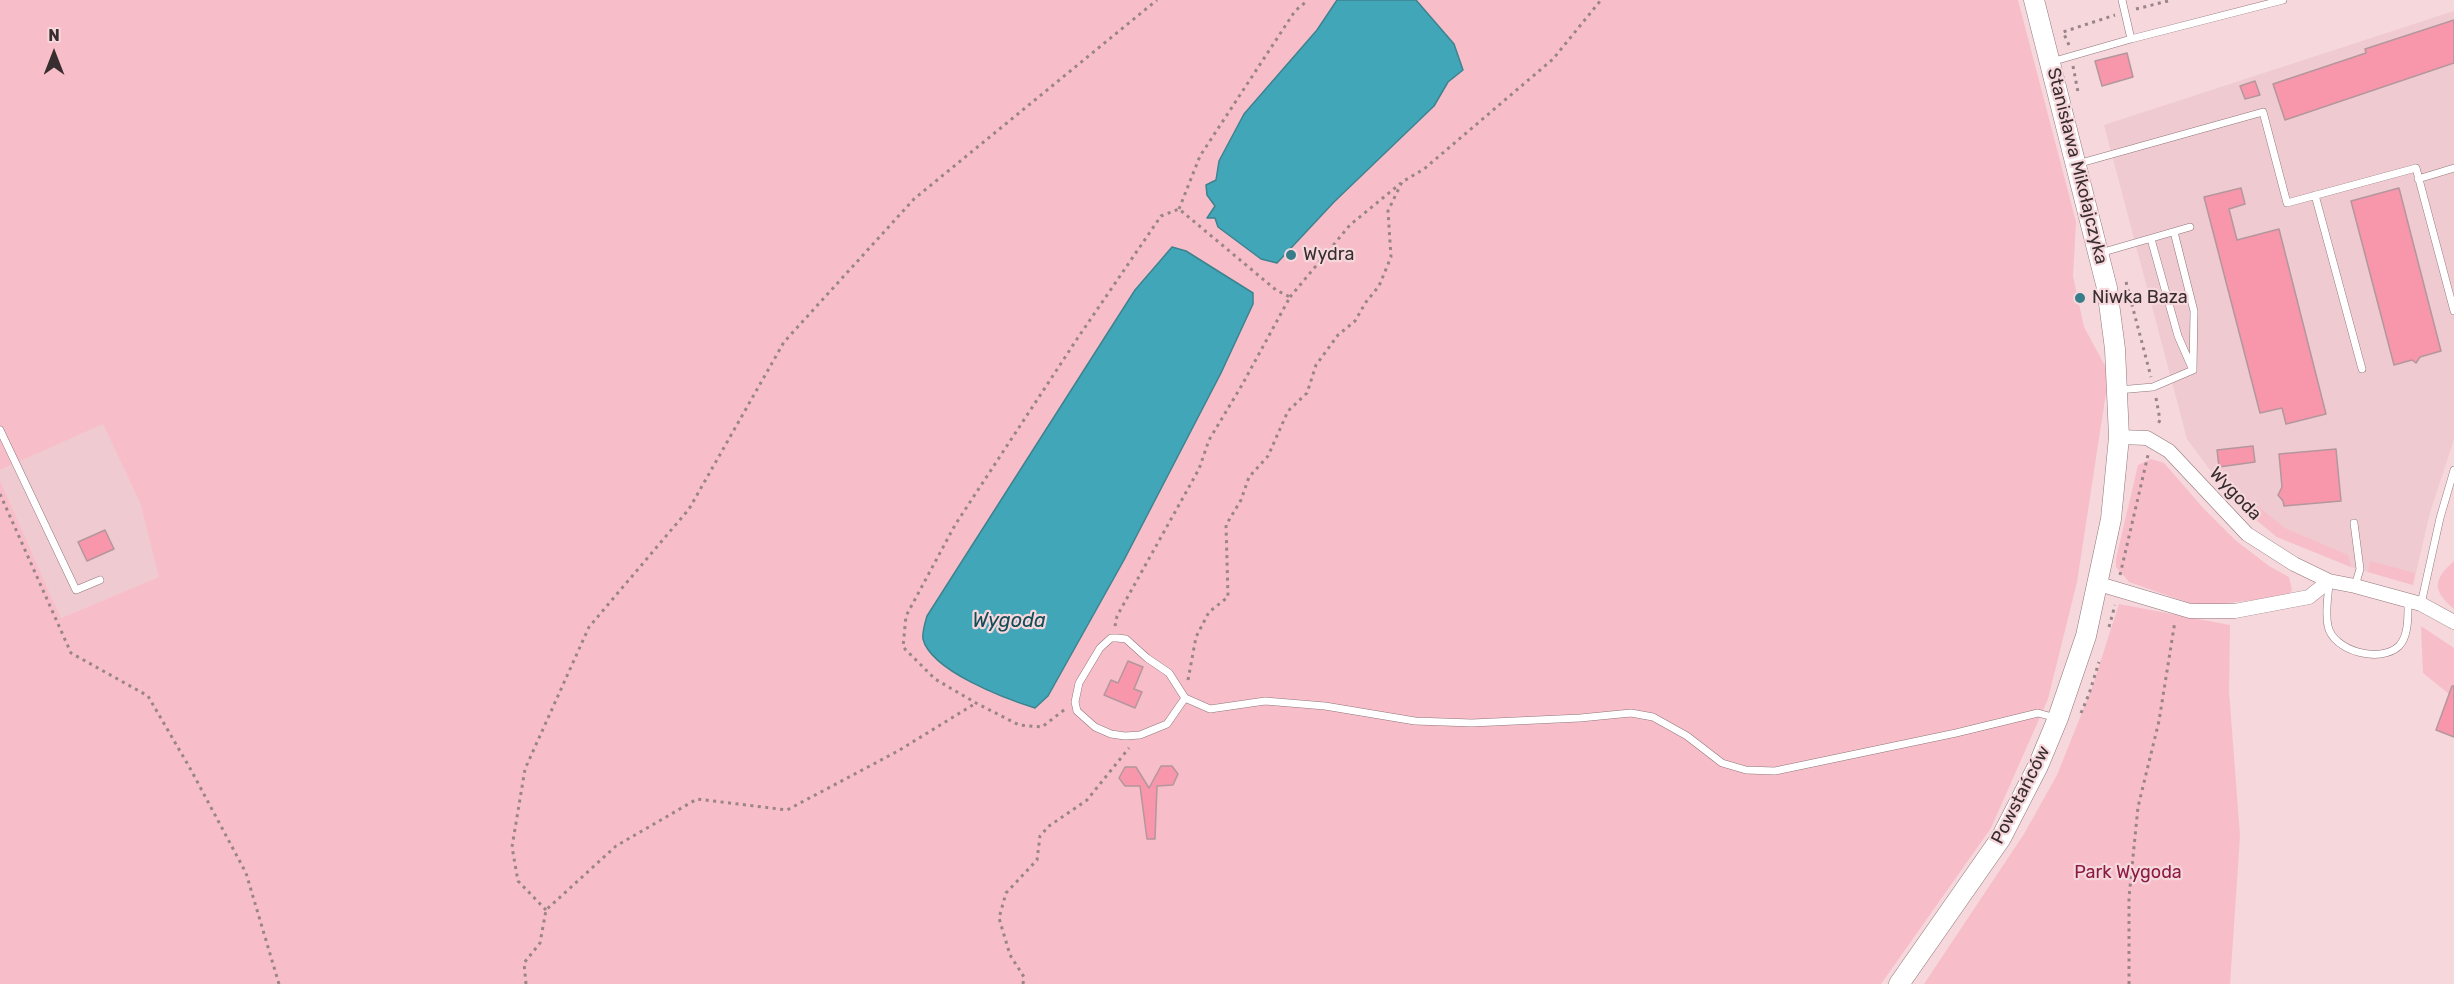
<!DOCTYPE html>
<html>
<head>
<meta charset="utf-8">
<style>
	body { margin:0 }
	#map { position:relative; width:2454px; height:984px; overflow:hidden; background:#f5d7dc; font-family:Rubik,sans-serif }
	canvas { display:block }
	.north { position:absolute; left:24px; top:24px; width:60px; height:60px; -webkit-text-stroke:4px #f5d7dc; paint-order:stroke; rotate:0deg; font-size:16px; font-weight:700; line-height:24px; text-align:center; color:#382d2f }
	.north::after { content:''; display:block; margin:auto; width:21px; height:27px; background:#382d2f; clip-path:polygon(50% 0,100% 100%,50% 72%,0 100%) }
</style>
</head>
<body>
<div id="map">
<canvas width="2454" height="984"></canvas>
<div class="north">N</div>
</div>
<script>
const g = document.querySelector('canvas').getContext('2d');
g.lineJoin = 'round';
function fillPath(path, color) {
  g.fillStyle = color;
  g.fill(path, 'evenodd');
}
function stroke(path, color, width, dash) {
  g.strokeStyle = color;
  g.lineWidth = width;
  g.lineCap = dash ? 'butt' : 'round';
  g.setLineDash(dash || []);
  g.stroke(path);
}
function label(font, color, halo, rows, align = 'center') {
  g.font = font + ' Rubik,sans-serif';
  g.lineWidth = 4.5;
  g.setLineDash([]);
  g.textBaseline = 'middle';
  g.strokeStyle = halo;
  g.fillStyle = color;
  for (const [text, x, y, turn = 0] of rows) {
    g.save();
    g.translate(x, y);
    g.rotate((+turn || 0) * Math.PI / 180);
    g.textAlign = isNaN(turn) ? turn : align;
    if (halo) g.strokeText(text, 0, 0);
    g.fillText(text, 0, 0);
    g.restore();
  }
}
fillPath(new Path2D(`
	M2454,11V439L2430,513L2413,585L2351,567L2277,537L2233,501L2187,439L2104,125Z
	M103,423L140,503L160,577L61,618L0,480V470Z`), '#f0cad1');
fillPath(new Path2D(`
	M0,0H1337L1317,30L1244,114L1219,161L1216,180L1207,195L1215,206L1207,218H1215L1277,263L1334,202L1434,106L1448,82L1463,70L1454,44L1416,0H2018L2076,222L2073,276L2084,327L2109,373L2077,582L2048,699L1991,828L1881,984H0V480L61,618L159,577L140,503L103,424L0,470ZM1186,251L1252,293L1253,304L1221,373L1124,560L1048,696L1035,708L1009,700L973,684L923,635L927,616L1135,290L1162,257Z
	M2151,459L2164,463L2205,510L2235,540L2269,566L2289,577L2292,590L2288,596L2210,605L2189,603L2129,582L2116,567V559L2138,465Z
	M2245,496L2285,528L2348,555L2351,567L2277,537L2233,501Z
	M2370,561L2415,573L2413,585L2368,572Z
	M2454,561V609C2432,590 2433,580 2454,561Z
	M2119,604L2230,625L2229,691L2240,836L2230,984H1924L2024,834L2057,775L2093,685Z
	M2421,626L2454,648V698L2423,673Z`), '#f7bec9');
const water = new Path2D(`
	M1337,0H1416L1454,44L1463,70L1448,82L1434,106L1334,202L1277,263L1261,259L1218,227L1215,218H1207L1215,206L1207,195L1206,185L1216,180L1219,161L1244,114L1317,30Z
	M1172,247L1186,251L1253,293V304L1221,373L1124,560L1048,696L1035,708C1006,699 931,671 923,639C922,632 925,623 927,616L1135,290Z`);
fillPath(water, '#40a6b8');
stroke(water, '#3e828f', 1.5);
const building = new Path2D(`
	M2454,20V63L2285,120L2273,84L2366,53L2365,49Z
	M2127,53L2133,77L2102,86L2095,61Z
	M2255,81L2260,95L2245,99L2240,86Z
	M2241,188L2245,204L2229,209L2237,240L2279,229L2326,414L2286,424L2282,408L2260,413L2204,197Z
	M2399,188L2441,351L2420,357L2416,363L2412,360L2394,365L2351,201Z
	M2253,446L2255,462L2219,467L2217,450Z
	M2336,449L2341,501L2284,506L2283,501L2278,495L2282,487L2279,454Z
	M105,530L114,549L87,561L78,542Z
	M1128,661L1143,667L1134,689L1142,692L1135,708L1104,695L1111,680L1118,683Z
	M2452,686H2454V737L2436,730Z
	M1161,766H1172L1178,774L1173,785L1157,786L1155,839H1147L1140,786H1125L1119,778L1125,767H1136L1149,788Z`);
fillPath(building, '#f896ac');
stroke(building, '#b3979c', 1.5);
const lane = new Path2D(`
	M2122,0L2131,39
	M2051,62L2131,39L2283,0
	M2077,164L2263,112L2287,203L2416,168L2454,311
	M2418,179L2454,168
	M2315,195L2362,369
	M2174,232L2194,311L2193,370
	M2151,239L2178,336L2192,368
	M2100,253L2190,227
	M2118,390L2153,387L2193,370
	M0,430L76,590L100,580
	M2354,523L2360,569L2355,586
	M2329,584C2328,597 2325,613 2328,626C2333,651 2380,664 2399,646C2409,636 2408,614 2408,601
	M2421,604L2440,518L2454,470
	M1185,698L1167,724L1140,735L1125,736L1111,734L1095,727L1077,711L1075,702L1079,683L1100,648L1111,638H1117L1126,639L1147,658L1169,673L1185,698L1210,709L1265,701L1325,706L1415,721L1472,723L1580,718L1631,713L1653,717L1687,736L1722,763L1746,770L1775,771L1956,733L2038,713L2056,718`);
const street = new Path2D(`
	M2119,437L2147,438L2169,451L2247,534L2294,564L2329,581L2355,586L2421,604L2454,622
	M2099,584L2190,611H2235L2309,597L2329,581`);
const secondary = new Path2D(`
	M1899,984L2001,838L2038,766L2058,718L2086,636L2111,519L2119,437L2115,349L2107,288L2034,0`);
stroke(lane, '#90767b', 8);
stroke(street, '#90767b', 15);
stroke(secondary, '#90767b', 21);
stroke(new Path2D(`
	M2136,9L2172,0
	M2069,45L2063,32L2115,15
	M2073,66L2078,92
	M1179,209L1200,156L1295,11L1308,0
	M2126,282L2151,377
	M1290,297L1350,225L1401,183
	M2156,398L2160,420L2157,426
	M0,494L71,653L148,696L191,770L246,873L279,984
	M2120,575L2148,455
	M2109,627L2115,605
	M1188,680L1196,637L1209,612L1228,597L1226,525L1241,500L1249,477L1268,456L1288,411L1307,393L1316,365L1338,335L1355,321L1366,302L1379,286L1391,257L1388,211L1402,182L1424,169L1553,59L1601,0
	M1064,710L1042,727L1019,725L976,703L935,679L903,647L906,616L955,525L1077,339L1161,216L1179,209L1276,290L1290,297L1242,385L1209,440L1199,469L1117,616L1115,626
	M2081,713L2089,694L2099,662
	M546,910L518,881L512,847L525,769L589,627L689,509L784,342L914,199L1157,0
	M526,984L524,963L540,943L546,910L616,846L697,799L787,810L898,751L976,703
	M1023,984L1024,977L1010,955L999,918L1006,893L1037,860L1040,836L1049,826L1087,800L1129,748
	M2129,984V897L2138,807L2159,721L2175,621`), '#998487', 3, [3, 4.5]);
stroke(lane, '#fff', 7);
stroke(street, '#fff', 14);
stroke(secondary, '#fff', 20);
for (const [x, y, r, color] of [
	[1291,255,6,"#387d8a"],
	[2080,298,6,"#387d8a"]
]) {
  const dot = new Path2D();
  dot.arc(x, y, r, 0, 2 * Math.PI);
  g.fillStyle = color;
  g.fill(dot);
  stroke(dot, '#f5d7dc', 2);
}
label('18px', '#382d2f', '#f5d7dc', [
	["Stanisława Mikołajczyka",2077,166,76],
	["Wygoda",2235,494,46],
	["Powstańców",2021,795,-63]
]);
label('18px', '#382d2f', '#f5d7dc', [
	["Wydra",1303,255],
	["Niwka Baza",2092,298]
], 'left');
label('18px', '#8c1b43', '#f5d7dc', [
	["Park Wygoda",2128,873]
]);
label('italic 20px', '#124d57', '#f5d7dc', [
	["Wygoda",1009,621]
]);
</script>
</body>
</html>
